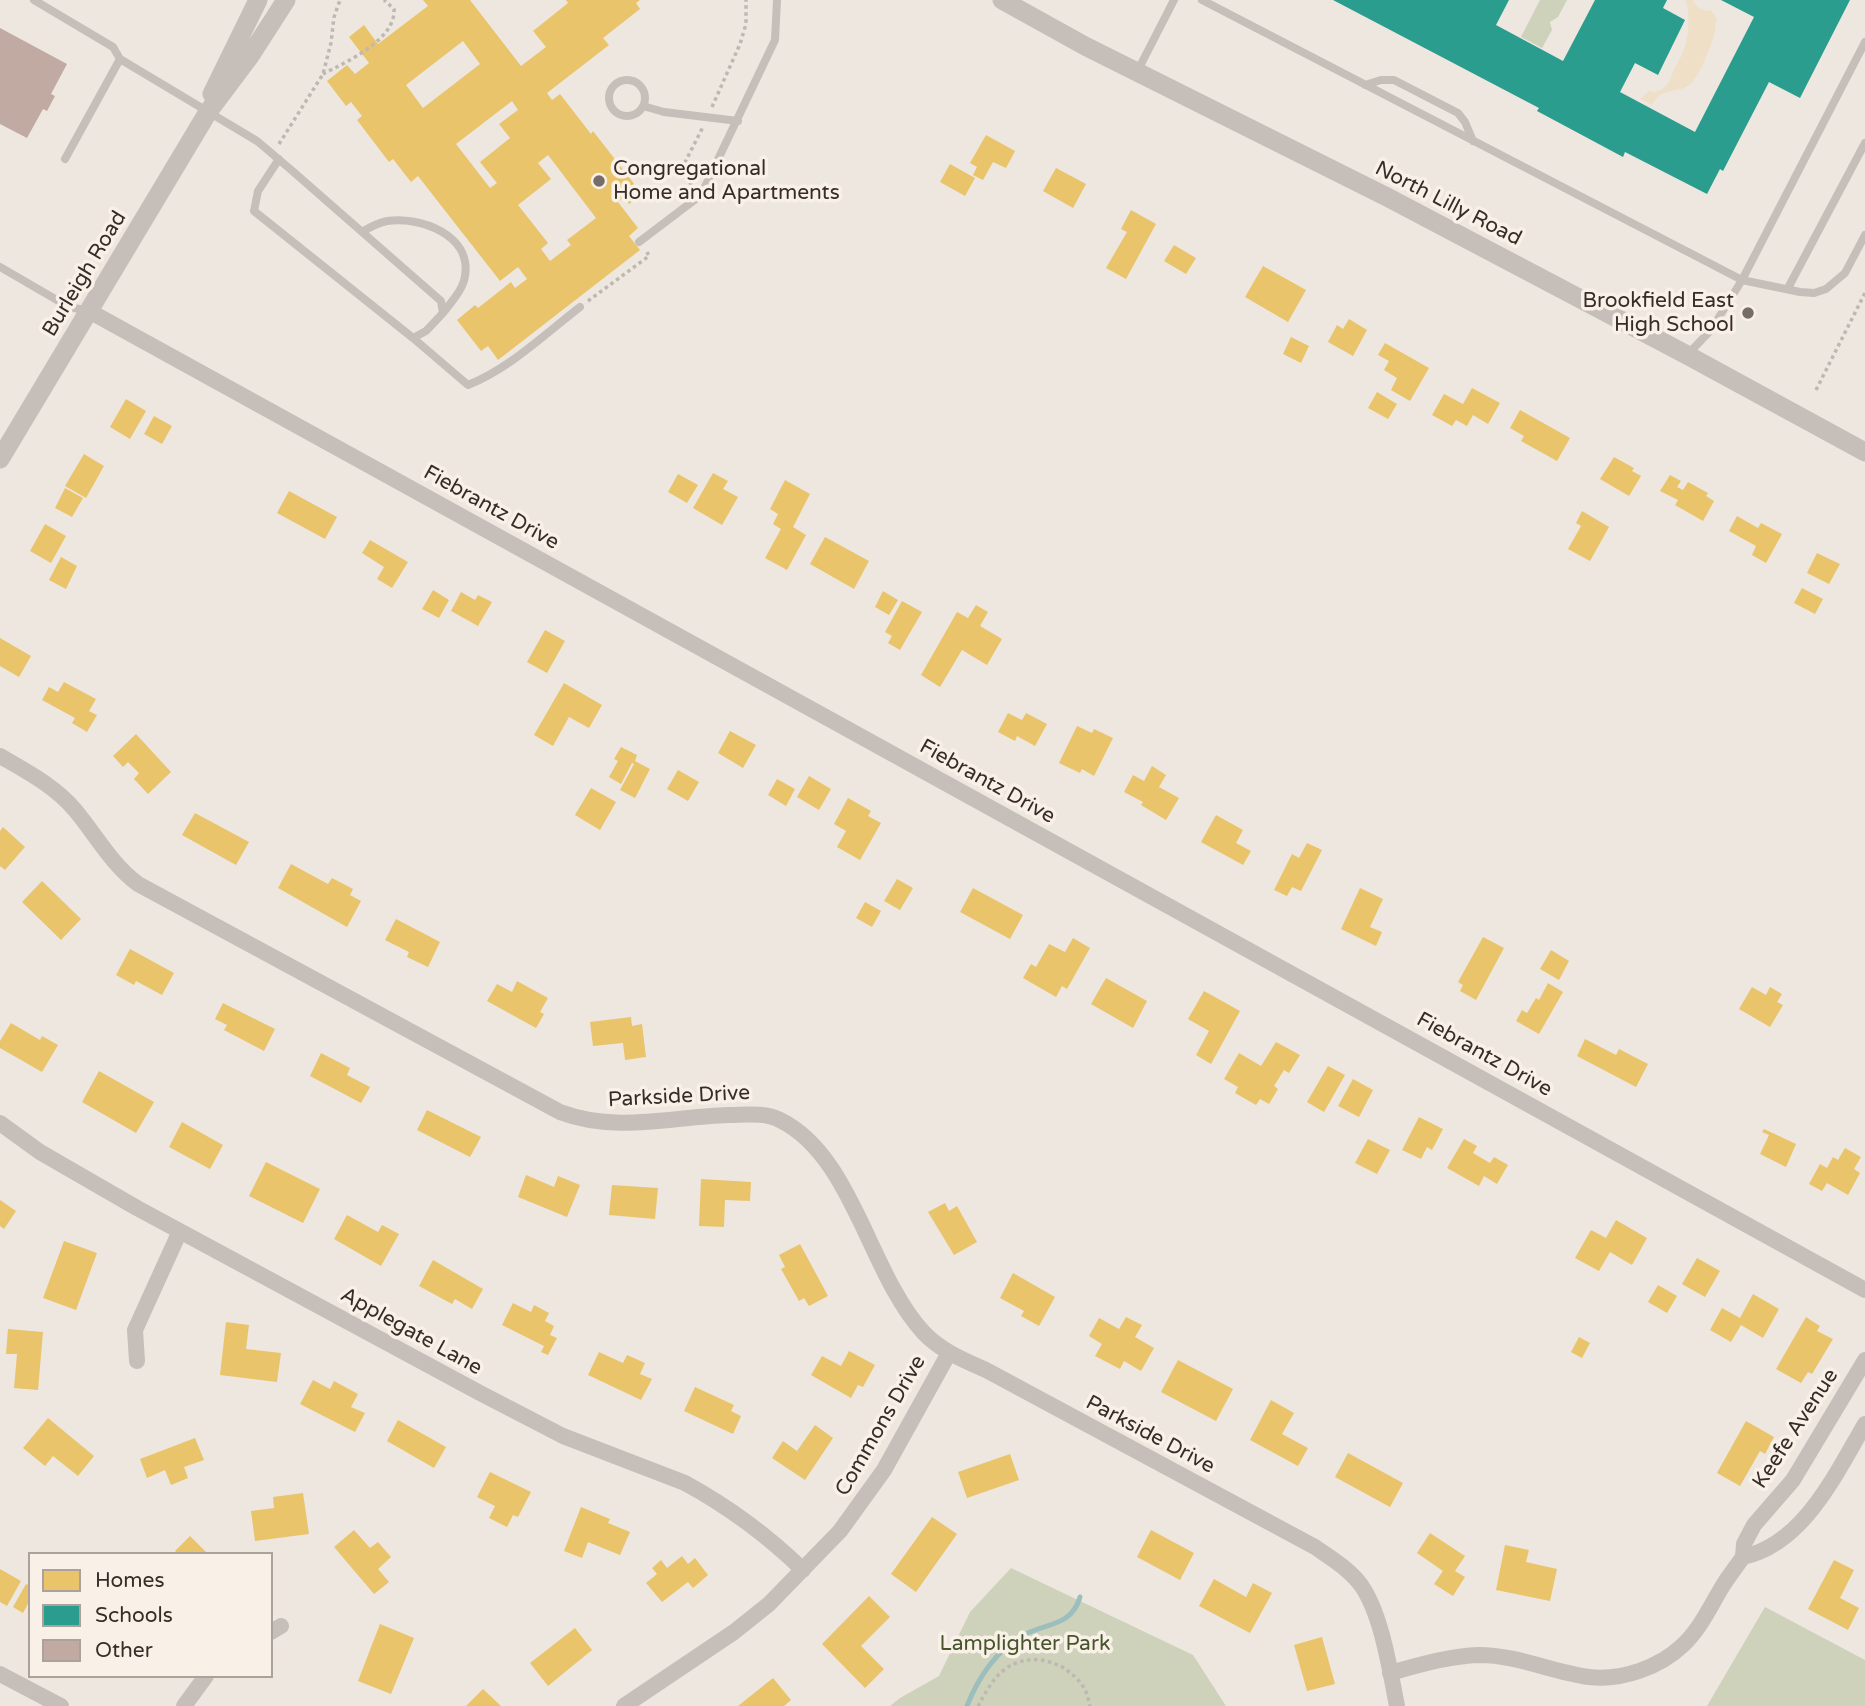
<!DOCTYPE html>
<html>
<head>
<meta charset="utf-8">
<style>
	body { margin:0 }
	#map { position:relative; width:1865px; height:1706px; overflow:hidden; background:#ede7e0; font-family:"Varela Round",sans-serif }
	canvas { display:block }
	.legend { position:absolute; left:28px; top:1552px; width:245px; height:126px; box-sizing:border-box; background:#f9f1e7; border:2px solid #aba29b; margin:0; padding:9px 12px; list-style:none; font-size:21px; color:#362c28 }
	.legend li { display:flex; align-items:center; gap:14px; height:35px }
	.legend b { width:35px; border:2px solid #aba29b }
</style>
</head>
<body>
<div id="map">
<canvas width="1865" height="1706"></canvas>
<ul class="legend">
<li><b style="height:19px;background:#e9c46a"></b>Homes</li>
<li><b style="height:19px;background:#2a9d8f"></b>Schools</li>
<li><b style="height:19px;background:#c0aaa2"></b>Other</li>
</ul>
</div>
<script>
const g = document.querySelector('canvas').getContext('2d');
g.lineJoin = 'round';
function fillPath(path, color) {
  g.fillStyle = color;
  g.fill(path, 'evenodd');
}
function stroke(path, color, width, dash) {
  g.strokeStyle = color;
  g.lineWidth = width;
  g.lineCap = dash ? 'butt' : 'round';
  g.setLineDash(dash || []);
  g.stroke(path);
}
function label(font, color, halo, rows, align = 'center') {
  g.font = font + ' "Varela Round",sans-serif';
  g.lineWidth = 7;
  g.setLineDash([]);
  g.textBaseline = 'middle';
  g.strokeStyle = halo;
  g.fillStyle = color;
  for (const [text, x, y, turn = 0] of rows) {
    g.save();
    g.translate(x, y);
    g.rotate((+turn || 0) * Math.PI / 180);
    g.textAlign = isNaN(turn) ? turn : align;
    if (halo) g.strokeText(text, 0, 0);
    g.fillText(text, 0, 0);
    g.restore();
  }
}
fillPath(new Path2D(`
	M1540,0H1567L1558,17L1550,22L1552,30L1542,48L1521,37Z
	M1011,1568L1193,1655L1226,1706H890L900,1698L939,1676L970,1612Z
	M1765,1607L1865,1660V1706H1707Z`), '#ced2ba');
fillPath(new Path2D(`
	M1686,0H1693L1697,7L1705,11L1711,10L1717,19C1714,25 1716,29 1714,35C1712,45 1699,75 1693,81C1681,96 1662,84 1652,105L1640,99L1650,90L1654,93C1673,85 1668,79 1677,64C1689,46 1691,21 1686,0Z`), '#eedfc6');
fillPath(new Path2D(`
	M423,0H470L521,66L546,47L533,31L568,3L566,0H640L636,3L640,9L603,38L609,45L547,93L552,100L560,94L591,134L593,131L642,194L629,204L624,197L618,202L638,228L629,236L640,250L498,360L488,346L481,351L457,320L475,305L478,308L511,282L515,288L527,279L518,267L500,281L418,176L411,182L393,159L389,162L357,120L362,116L351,102L346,106L327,81L347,65L355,74L369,63L349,37L364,25L378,44L428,6ZM463,41L480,64L423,108L406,85ZM512,101L518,110L499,124L510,138L480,162L497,183L490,188L456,144ZM548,155L596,218L567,240L571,245L550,261L541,249L548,243L518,205L551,179L538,163Z
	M986,135L1015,151L1006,168L993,162L983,180L973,175L977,167L970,163Z
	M950,164L975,178L965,196L940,182Z
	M1056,168L1086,184L1073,208L1043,191Z
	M1131,210L1156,224L1126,279L1106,268L1127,232L1121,229Z
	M1174,245L1196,258L1186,274L1164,261Z
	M1263,266L1306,290L1288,322L1245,297Z
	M1349,319L1367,330L1353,356L1328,342L1337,325L1343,329Z
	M1291,337L1309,346L1301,363L1283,354Z
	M1385,343L1429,368L1410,401L1391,390L1397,378L1384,370L1389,361L1378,355Z
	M1472,388L1500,403L1488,424L1473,415L1467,426L1456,420L1452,426L1432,415L1444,394L1463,404Z
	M1377,392L1397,404L1388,419L1368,408Z
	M126,399L146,411L130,439L110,427Z
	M1520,410L1570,438L1557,461L1521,441L1524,436L1510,428Z
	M154,416L172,426L162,444L144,434Z
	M84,454L104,466L86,498L65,486Z
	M1614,457L1634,468L1632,471L1641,476L1629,496L1600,479Z
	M713,473L728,481L723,489L738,497L722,525L693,508Z
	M678,474L698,485L687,503L668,492Z
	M1670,475L1681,481L1677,487L1683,490L1688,482L1708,493L1706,496L1714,501L1703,521L1675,505L1678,500L1660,491Z
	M785,480L810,494L793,527L806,535L787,570L765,558L781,529L773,524L778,514L770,509Z
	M65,488L83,498L72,517L55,508Z
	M289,491L337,517L325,539L277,513Z
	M1582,511L1609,527L1590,561L1568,549L1581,526L1576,523Z
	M1737,516L1758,528L1761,523L1782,534L1766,563L1752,555L1756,546L1729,531Z
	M45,524L66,536L51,563L30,551Z
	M825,537L869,561L854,589L810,564Z
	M370,540L408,562L392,588L377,579L384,567L362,553Z
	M1817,553L1840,564L1829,584L1807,573Z
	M61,557L77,566L66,589L49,580Z
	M1802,588L1823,599L1815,614L1794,603Z
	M433,590L449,600L439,618L422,609Z
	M883,591L898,600L889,615L875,607Z
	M461,592L475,600L478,595L492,602L478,626L451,611Z
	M902,601L922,612L900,650L888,643L892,636L885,632Z
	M976,605L988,612L980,626L1002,639L987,665L962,650L940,687L921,675L957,612L968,618Z
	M545,630L565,641L547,673L527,662Z
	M0,638L31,656L19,677L0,666Z
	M64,682L96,699L89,711L97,715L87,732L72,723L75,718L42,700L49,687L58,692Z
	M564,683L602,705L589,728L569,717L553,746L534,735Z
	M1008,713L1022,720L1026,713L1047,724L1035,746L1017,736L1015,741L998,732Z
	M1077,726L1092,733L1094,729L1113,738L1094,776L1082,769L1080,773L1059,763Z
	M730,731L756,745L743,768L718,753Z
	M136,734L171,772L148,794L134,779L139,773L128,762L123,767L113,756Z
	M621,747L637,755L635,761L650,769L635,798L620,790L634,764L632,763L621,784L609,777L618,761L614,759Z
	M1152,766L1166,775L1159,787L1179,798L1166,820L1141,805L1143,802L1124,792L1133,775L1144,781Z
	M678,770L699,782L688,801L667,789Z
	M809,776L831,789L819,810L797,797Z
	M777,779L795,789L786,806L768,795Z
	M591,788L616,802L600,830L575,815Z
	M848,798L871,811L868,816L881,823L860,860L837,847L846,831L834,824Z
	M195,813L249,842L236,865L182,835Z
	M1216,815L1243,830L1236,843L1251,851L1243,865L1201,842Z
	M3,827L25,847L5,870L0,866V831Z
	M1307,843L1322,850L1301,891L1292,887L1287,896L1274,890L1292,854L1299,858Z
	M291,864L328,884L332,878L353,889L350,895L361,901L347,927L278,888Z
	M897,879L913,888L900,910L884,901Z
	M42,881L81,919L61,940L22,902Z
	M973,888L1023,915L1010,939L960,912Z
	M1360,888L1383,899L1370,927L1382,932L1376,946L1341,929Z
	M865,902L881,911L872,927L856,918Z
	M396,919L440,942L428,967L407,957L409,952L385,940Z
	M1483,937L1504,948L1476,1000L1460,991L1463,985L1458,982Z
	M1073,938L1090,948L1067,989L1062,986L1056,997L1023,978L1031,964L1036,967L1049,944L1065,952Z
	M130,949L174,973L162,995L136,981L134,985L116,975Z
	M1551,950L1569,961L1559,980L1540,969Z
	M1106,978L1147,1001L1133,1028L1091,1004Z
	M517,981L548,998L540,1012L544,1014L536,1028L487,1001L497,984L512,992Z
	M1548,983L1563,992L1539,1034L1516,1021L1522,1010L1527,1013L1536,998L1539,1000Z
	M1752,987L1766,995L1770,987L1782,994L1777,1002L1783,1005L1770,1027L1739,1009Z
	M1204,991L1240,1011L1211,1064L1196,1055L1209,1031L1188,1019Z
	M223,1003L275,1029L264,1051L224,1030L227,1025L215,1019Z
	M631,1017L632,1026L642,1024L646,1057L625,1060L623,1043L593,1046L590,1022Z
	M11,1023L40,1040L42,1036L58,1045L42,1072L0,1048V1041Z
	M1585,1039L1616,1055L1619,1049L1648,1064L1636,1087L1577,1056Z
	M1276,1042L1300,1055L1289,1073L1284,1070L1274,1086L1278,1089L1269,1104L1260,1099L1256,1105L1235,1093L1238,1087L1224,1079L1239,1053L1261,1066Z
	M321,1053L350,1068L347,1075L370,1087L361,1103L310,1076Z
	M1328,1066L1345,1075L1324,1112L1307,1102Z
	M99,1071L154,1102L136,1133L82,1102Z
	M1353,1079L1373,1090L1359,1117L1338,1106Z
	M427,1110L481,1137L470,1157L417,1130Z
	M1419,1117L1443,1129L1432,1150L1427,1147L1421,1159L1402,1150Z
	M182,1122L223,1145L210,1169L169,1147Z
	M1764,1129L1796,1144L1786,1167L1760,1154L1769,1135L1762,1132Z
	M1368,1139L1390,1150L1377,1174L1355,1163Z
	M1464,1139L1477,1146L1473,1153L1490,1163L1494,1157L1508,1165L1497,1184L1484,1176L1479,1186L1447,1168Z
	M1845,1148L1861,1157L1854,1169L1860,1173L1848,1195L1827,1183L1822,1191L1809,1184L1820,1164L1827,1168L1833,1157L1838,1160Z
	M266,1162L320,1189L303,1223L249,1196Z
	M526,1175L554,1187L558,1176L580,1185L567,1217L518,1197Z
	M701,1179L751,1182L750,1201L725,1200L724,1227L699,1226Z
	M612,1185L658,1188L655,1219L609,1215Z
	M0,1200L16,1211L4,1229L0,1226Z
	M945,1203L949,1211L957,1206L977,1242L954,1255L928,1212Z
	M347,1215L378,1232L382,1225L399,1234L381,1266L334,1239Z
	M1616,1220L1647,1238L1632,1265L1610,1252L1599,1271L1575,1258L1591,1230L1606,1238Z
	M64,1241L97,1253L76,1310L43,1298Z
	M800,1244L828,1296L809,1306L804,1298L799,1301L781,1269L785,1267L779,1255Z
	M1697,1258L1720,1271L1705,1297L1682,1284Z
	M433,1260L483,1289L472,1309L455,1299L452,1304L419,1286Z
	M1013,1273L1055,1297L1039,1326L1021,1316L1024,1311L1000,1298Z
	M1658,1285L1677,1296L1667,1313L1648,1302Z
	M1753,1294L1779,1309L1763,1338L1741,1325L1731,1342L1710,1330L1722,1308L1740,1318Z
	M513,1303L531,1312L534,1305L549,1313L545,1321L554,1326L550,1335L557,1338L548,1355L541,1352L544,1346L502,1325Z
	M1126,1317L1142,1325L1135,1337L1154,1348L1141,1371L1124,1361L1120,1369L1095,1356L1102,1344L1089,1336L1099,1318L1119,1329Z
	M1806,1317L1820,1326L1817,1331L1833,1339L1812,1374L1808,1372L1801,1383L1776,1369Z
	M226,1322L249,1325L246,1349L281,1353L277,1382L220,1375Z
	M8,1329L43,1332L38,1390L14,1388L17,1354H6Z
	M1579,1337L1590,1343L1582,1358L1571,1352Z
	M849,1351L875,1365L863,1387L858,1385L851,1398L811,1375L822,1356L841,1366Z
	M599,1352L623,1363L627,1355L645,1363L640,1374L652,1379L641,1400L588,1375Z
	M1178,1360L1233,1389L1216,1421L1161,1392Z
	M313,1380L330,1389L334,1381L358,1394L351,1407L365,1413L355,1432L300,1404Z
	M695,1387L734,1405L731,1411L741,1416L733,1434L684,1411Z
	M1271,1400L1294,1413L1282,1434L1308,1448L1298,1466L1250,1440Z
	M48,1418L94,1456L78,1476L53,1456L45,1466L23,1448Z
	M398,1420L446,1447L434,1468L387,1441Z
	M1746,1421L1774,1437L1765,1454L1760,1451L1740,1486L1717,1473Z
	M815,1425L833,1438L805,1480L772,1458L783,1441L797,1451Z
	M195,1438L204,1460L184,1467L188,1478L171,1485L165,1470L147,1478L140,1459Z
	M1348,1453L1403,1483L1390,1507L1335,1477Z
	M1010,1454L1019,1480L967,1498L958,1472Z
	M490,1472L531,1492L518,1517L513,1515L507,1527L489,1518L495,1506L477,1497Z
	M303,1493L309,1534L255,1541L251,1511L274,1508L273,1497Z
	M581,1507L610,1519L608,1523L630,1532L620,1555L588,1542L582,1558L564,1551Z
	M932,1517L957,1534L916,1592L891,1574Z
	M354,1530L370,1548L378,1542L391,1557L378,1569L389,1582L374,1594L334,1547Z
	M1151,1530L1194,1553L1180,1580L1137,1557Z
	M1430,1533L1465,1556L1455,1571L1465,1577L1453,1596L1434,1584L1443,1571L1417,1553Z
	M190,1536L208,1554H178L175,1551Z
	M1505,1545L1529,1550L1526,1562L1557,1569L1550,1601L1496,1590Z
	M682,1556L688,1564L695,1558L708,1575L693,1588L688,1582L662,1602L646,1583L657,1574L652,1568L661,1560L667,1568Z
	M1834,1560L1854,1570L1840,1598L1859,1608L1848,1630L1808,1609Z
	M0,1569L21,1581L7,1606L0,1602Z
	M1214,1579L1246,1597L1253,1583L1272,1593L1250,1633L1199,1606Z
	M26,1584L30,1586V1600L23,1613L13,1607Z
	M869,1596L890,1617L861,1646L884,1669L865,1688L822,1644Z
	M380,1624L414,1638L391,1694L358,1681Z
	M575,1628L592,1650L548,1686L530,1663Z
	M1322,1637L1335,1684L1307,1691L1294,1645Z
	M773,1678L791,1700L784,1706H738Z
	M483,1689L501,1706H466Z`), '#e9c46a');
fillPath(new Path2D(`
	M1333,0H1509L1496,25L1563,61L1595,0H1667L1663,8L1685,20L1658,75L1635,63L1620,92L1695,132L1754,17L1721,0H1850L1800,98L1769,82L1723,171L1720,169L1707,194L1625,152L1623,157L1537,111L1539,108Z`), '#2a9d8f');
stroke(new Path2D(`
	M967,1706C978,1678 997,1649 1024,1635C1046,1623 1072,1626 1080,1597`), '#9cbfbe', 5);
fillPath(new Path2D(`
	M0,28L67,64L51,94L55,96L47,111L43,109L27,138L0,124Z`), '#c0aaa2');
stroke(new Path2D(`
	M323,74C346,62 396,40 394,9L384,0
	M712,107L740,44L746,24V0
	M279,144L323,74L331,43L334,17L340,0
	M692,185L680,172L703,127
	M588,301L649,256L647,252
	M1816,390L1865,293
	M978,1706C985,1694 992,1679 1004,1670C1029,1650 1065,1661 1082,1685C1087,1691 1088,1699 1090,1706`), '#beb7b2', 3.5, [3.5, 3.5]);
stroke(new Path2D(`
	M34,0L113,47L120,59L257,141C268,150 278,159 289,168L441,301L443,313L426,331L413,338L254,211L258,191L279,159
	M1202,0L1742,280L1800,292L1814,293L1826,289L1845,273L1865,235
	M1137,72L1174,0
	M609 98a18 18 0 1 1 36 0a18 18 0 1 1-36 0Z
	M1365,85L1381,80H1394L1458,113L1465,122L1473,141
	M643,106L664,112L738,121
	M65,159L120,59
	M362,232C370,227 378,223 387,221C420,216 472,235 465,276C463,290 451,302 443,313
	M639,242L701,195L775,40L777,0
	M0,267L69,307L89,311
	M1788,288L1865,143
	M413,338L468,385C509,369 545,334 580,307
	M1687,355L1711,330L1742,280L1865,42`), '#c6bfb9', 8);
stroke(new Path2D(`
	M89,311L1865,1290
	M0,756C26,771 55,786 75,810C96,835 111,864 138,884L560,1112C615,1133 671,1117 728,1115C745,1115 764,1112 780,1120C853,1156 869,1273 923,1332C941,1351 963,1360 986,1370L1315,1547C1331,1558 1349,1569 1361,1585C1382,1615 1390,1671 1397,1706
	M0,1123L40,1152L137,1208L480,1393L563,1436L685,1483C729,1507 767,1535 803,1570
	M137,1361L135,1330L180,1231
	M1743,1557C1804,1544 1836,1473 1865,1424
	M271,1632L281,1626
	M1390,1673C1419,1665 1449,1656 1479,1655C1517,1655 1552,1672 1589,1677C1622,1681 1660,1667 1683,1645C1700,1629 1710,1607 1722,1587C1728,1577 1736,1567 1743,1557L1744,1544L1754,1525L1793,1480L1865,1360
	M0,1674L61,1706
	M184,1706L206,1676
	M624,1706L734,1632L769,1604L840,1531L884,1470L949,1353`), '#c6bfb9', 16);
stroke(new Path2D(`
	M1002,0L1085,46L1387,197L1687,355L1865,452
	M212,94L258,0
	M0,459L208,112L250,56L286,0`), '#c6bfb9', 19);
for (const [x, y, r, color] of [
	[599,181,7,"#766d68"],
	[1748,313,7,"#766d68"]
]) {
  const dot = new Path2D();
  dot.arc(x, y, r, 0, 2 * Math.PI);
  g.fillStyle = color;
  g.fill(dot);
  stroke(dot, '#f9f1e7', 2.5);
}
label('21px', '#362c28', '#f9f1e7', [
	["Congregational",613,169],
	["Home and Apartments",613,193],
	["Brookfield East",1734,301,"right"],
	["High School",1734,325,"right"]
], 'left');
label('21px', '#362c28', '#f9f1e7', [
	["North Lilly Road",1448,204,27],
	["Burleigh Road",85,274,-59],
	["Fiebrantz Drive",491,508,29],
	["Fiebrantz Drive",987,782,29],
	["Fiebrantz Drive",1484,1055,29],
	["Parkside Drive",679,1097,-3],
	["Applegate Lane",411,1332,29],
	["Commons Drive",881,1426,-60],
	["Keefe Avenue",1796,1429,-57],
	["Parkside Drive",1150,1435,28]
]);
label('21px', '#46552b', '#f9f1e7', [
	["Lamplighter Park",1025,1644]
]);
</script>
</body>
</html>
